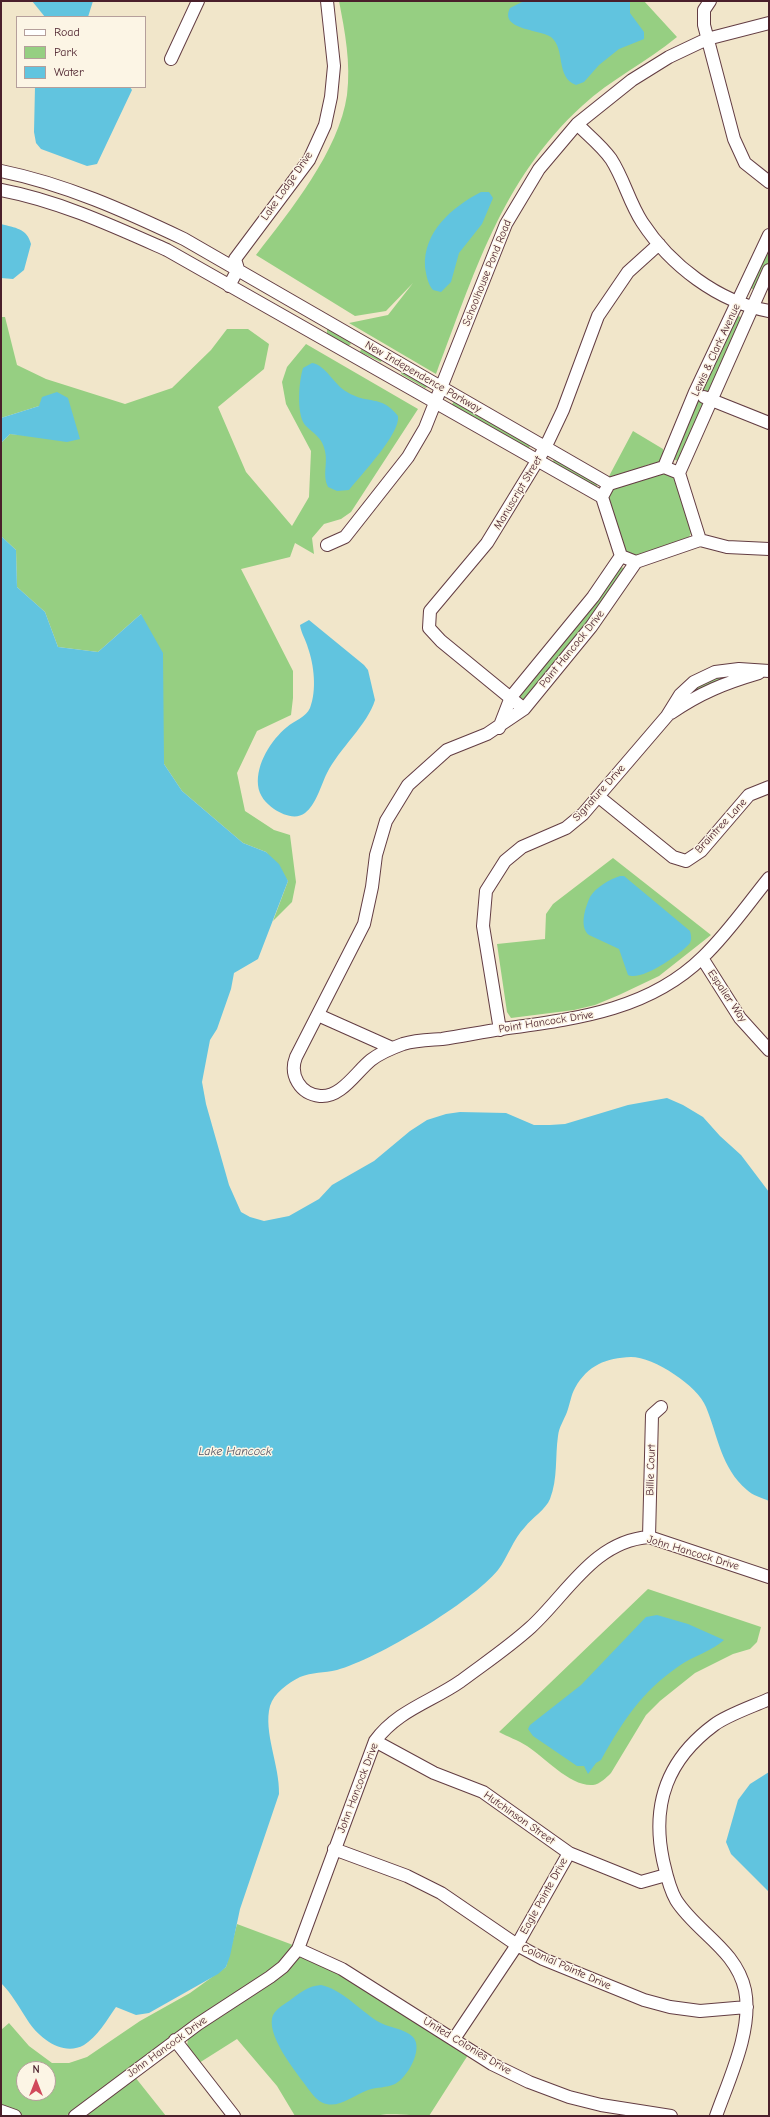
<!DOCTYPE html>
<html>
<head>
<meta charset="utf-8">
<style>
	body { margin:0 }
	#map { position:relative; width:770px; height:2117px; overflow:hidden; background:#f1e6ca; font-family:"Comic Neue",sans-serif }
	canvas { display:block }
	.frame { position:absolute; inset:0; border:2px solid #4a1f2b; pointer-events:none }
	.legend { position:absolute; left:16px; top:16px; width:130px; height:72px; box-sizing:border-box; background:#fcf5e5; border:1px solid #b59f9b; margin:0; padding:5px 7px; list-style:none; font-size:12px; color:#4a1f2b }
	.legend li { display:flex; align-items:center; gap:8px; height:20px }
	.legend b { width:20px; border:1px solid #b59f9b }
	.north { position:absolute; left:16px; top:2061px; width:40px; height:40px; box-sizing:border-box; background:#fcf5e5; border:1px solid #b59f9b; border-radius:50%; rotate:0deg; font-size:11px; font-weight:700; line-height:16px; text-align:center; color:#4a1f2b }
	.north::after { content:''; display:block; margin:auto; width:14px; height:18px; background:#d1495b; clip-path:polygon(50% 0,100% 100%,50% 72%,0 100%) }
</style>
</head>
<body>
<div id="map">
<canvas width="770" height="2117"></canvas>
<div class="frame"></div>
<ul class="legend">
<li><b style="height:5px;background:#fff"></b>Road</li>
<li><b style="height:11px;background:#96cf82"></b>Park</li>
<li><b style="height:11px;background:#61c4df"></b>Water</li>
</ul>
<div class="north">N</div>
</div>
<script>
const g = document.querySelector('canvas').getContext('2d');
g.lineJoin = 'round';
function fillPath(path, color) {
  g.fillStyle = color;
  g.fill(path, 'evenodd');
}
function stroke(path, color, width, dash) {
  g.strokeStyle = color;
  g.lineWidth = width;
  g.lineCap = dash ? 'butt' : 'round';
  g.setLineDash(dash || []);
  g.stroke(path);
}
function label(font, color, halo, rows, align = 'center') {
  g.font = font + ' "Comic Neue",sans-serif';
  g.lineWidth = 3;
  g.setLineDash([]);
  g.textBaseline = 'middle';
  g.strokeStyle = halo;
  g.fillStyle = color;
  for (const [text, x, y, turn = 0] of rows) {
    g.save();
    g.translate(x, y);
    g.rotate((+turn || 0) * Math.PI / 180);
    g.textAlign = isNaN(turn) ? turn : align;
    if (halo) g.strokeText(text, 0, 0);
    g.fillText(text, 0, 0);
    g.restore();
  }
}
fillPath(new Path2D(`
	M339,1H644L677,37C647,62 611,79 582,106C501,180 474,275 436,374L349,323L388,315L413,283L386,311L355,316L256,255C290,211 339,151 347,95C351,63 345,32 339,1Z
	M769,243V268L756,290L750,288Z
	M737,316L742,317L711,393L702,389Z
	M1,317H5L17,365L46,379L125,404L172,388L211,350L227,329H248L269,344L264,369L218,407L246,472L292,526L309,497L311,451L286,404L282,382L287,367L306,344L418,409L351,512L341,519L324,524L312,538L314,554L295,543L290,557L241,569L293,671V698L291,715L257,731L237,773L245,811L274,830L290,835L296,882L292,902L273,921L288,881L266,852L243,843L182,791L164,764L141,614L98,652L58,647L45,612L17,587L16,550L1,536V443L10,434L33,436L39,406L1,418Z
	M327,329L349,341L351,344L348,346L327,334Z
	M362,347L383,358L381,362L360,352Z
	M402,371L427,384V387L425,388L401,374Z
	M699,398L705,400L678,461L673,459Z
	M454,401L531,444L528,450L451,406Z
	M633,431L663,449V460L656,465L650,464L607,480Z
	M555,458L598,482L596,488L551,464Z
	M664,471L675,475L692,531L689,537L637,556L626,553L608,500L609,493L612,489Z
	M620,567L624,568L616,589L522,702L517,694Z
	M747,672L678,701L684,694L713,676Z
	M613,858L711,935L659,976L619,995L595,1005L574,1010L511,1018L507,1012L497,944L545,939L546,914L553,904Z
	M648,1589L761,1627L757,1642L750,1649L733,1654L695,1673L660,1701L646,1715L611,1773C606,1778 600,1784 593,1785C571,1787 544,1757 527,1746C518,1740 508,1737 499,1732Z
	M237,1924L293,1945L276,1967L190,2023L66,2116H23L1,2106V2030L9,2023L29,2046L52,2063H69L87,2057L140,2021L190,1993L226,1967ZM24,2069H48V2093H24Z
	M298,1957H302L341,1974L468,2055L429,2116C417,2116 385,2112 376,2116H295L277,2086L237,2039L199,2063L187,2047L188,2038L271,1984Z
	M135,2077L166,2116H82Z`), '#96cf82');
fillPath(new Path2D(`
	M32,1H93L88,17H45Z
	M524,1H630V13L644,32V39L619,49L599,65L584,82L576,85C555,77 566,49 551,37C539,29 499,30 510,8Z
	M35,87H130L132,90L97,164L87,166L41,149L36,143L34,132Z
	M481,192H489L493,198L482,224L459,253L451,282L441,292L433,290C428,285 426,274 425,267C423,232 452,207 481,192Z
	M1,224C15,228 27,228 31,244L24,270L13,279L1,278Z
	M312,363C326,365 334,385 347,392C368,405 381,394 398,416C401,433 360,476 349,490L337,491L328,487C322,475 328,464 325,451C322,437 314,434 305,425C296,413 299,381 303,368Z
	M57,392L68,398L80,439L67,442L10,434L1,443V418L39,406L42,397Z
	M1,536L16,550L17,587L45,612L58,647L98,652L141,614L163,653L164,764L182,791L243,843L266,852L279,864L288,881L258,959L234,973L231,989L217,1029L210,1040L202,1082L206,1104L229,1185L241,1212L250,1217L264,1221L289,1216L319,1199L332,1185L374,1161L410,1131L427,1120L446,1114L460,1112L506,1113L534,1125H550L565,1124L628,1105L667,1098L683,1105L703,1117L720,1136L741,1155L769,1192V1501C762,1498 752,1495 747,1490C721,1468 718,1436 706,1407C698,1386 654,1357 631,1357C606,1358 588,1365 575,1388C571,1395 570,1404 567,1412C564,1420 559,1427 558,1436C555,1456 558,1479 550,1499C546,1509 532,1518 525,1527C513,1539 508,1557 498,1570C472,1602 377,1659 337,1670C324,1673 312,1672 300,1677C288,1683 274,1693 270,1706C263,1732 280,1766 279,1794L240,1909L230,1956L226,1967L218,1974L149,2013L136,2015L116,2007C107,2020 97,2037 84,2045C63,2057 39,2038 28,2021C19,2007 12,1994 1,1983Z
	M309,620L364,665L368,670L375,700C368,724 339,749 327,773C321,785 316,805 305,813C296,820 283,815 274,809C266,803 259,796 258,785C256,764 271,740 287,727C294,721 306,717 310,708C317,690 314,665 308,648C306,640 301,633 300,625Z
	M620,876H624L690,931C691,935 692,939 690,943C681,954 641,982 628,975L619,949L589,935C579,927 585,908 590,897C595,888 610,879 620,876Z
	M657,1615L688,1624L724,1640C714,1650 691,1657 679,1666C641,1692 623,1721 601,1760L596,1763L588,1774L584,1766H577L533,1736L528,1729L530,1725L581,1685L646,1617Z
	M769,1772V1892L731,1854L726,1842L738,1800L750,1784Z
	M321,1985C341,1989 359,2009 377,2021C388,2028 404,2028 413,2037C424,2049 407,2078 395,2084C386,2088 377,2087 368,2090C349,2097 331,2116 313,2095C300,2077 268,2040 272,2018C274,2010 283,2005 289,2001C300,1993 307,1986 321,1985Z`), '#61c4df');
const minor = new Path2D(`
	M710,1L704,10V25L734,139L745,163L769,182
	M171,59L198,1
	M577,124C588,135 602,146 611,159C624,179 629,202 642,222C670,265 718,302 769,311
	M1,171C65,184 125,211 184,239L609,484
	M1,190C59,201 113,226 167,250L602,497
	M229,286L238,269L235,259L309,160L325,125L331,97L334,66L327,1
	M704,397L769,423
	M664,467L679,473L700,540L636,562L621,556L602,497L609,484Z
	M664,467L695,392L769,235
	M679,473L769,270
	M700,540L727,547L769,549
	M327,545L345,537L408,457L425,428L506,224L539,169L577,124L632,80L669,57L707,39L769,23
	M636,562L591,627L524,709L487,734L447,750L408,785L386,821L376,855L372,887L364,924L296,1057C289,1075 300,1094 320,1096C341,1098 356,1072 371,1060C380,1053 392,1048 403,1044C416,1040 429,1040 442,1039C462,1036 482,1032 502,1029C574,1019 648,1011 703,957C728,933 747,905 769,878
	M524,709L441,641L429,628L430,611L487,543L545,448L563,410L598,316L628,272L659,244
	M671,713C700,693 725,683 759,673
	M499,728L511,697L593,597L621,556
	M599,797L673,857L686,861L701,851L749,795L769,787
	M702,958L740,1018L769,1050
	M318,1015L392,1048
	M500,1030L483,926L486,891L505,861L522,847L566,828L583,814L667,716L680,695L694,682L715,672L739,669L769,671
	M649,1537L652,1415L661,1407
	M375,1741L434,1773L483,1792L569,1853L641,1882L666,1875
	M334,1849L407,1876L441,1893L517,1945L543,1959L644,2000L670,2007L700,2011L747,2007
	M298,1949L342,1969L492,2064L529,2082L569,2097L601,2105L671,2116
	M454,2039L517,1945L569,1853
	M175,2040L234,2116
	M1,2111L15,2116
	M75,2116L198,2024L270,1977L283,1967L298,1949L375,1741C398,1710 431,1702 461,1681C485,1663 509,1647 531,1627C567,1594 594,1541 649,1537L769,1577
	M716,2116C729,2079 753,2030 745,1990C736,1949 696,1932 676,1900C669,1888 666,1873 663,1860C651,1803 668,1759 714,1725C727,1715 754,1706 769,1699`);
stroke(minor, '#633d43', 14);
stroke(minor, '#fff', 12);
label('11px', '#4a1f2b', '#fcf5e5', [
	["Lake Lodge Drive",287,186,-55],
	["Schoolhouse Pond Road",487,273,-68],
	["Lewis & Clark Avenue",716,350,-65],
	["New Independence Parkway",423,377,30],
	["Manuscript Street",518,493,-59],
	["Point Hancock Drive",572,649,-51],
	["Signature Drive",599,793,-48],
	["Braintree Lane",721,826,-47],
	["Espalier Way",727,996,56],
	["Point Hancock Drive",546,1022,-9],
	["Billie Court",651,1470,-88],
	["John Hancock Drive",693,1553,17],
	["John Hancock Drive",358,1788,-69],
	["Hutchinson Street",519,1818,35],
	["Eagle Pointe Drive",544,1896,-61],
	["Colonial Pointe Drive",566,1967,24],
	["United Colonies Drive",467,2046,31],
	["John Hancock Drive",167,2047,-36]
]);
label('italic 12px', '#515161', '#fcf5e5', [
	["Lake Hancock",235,1452]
]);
</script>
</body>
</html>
